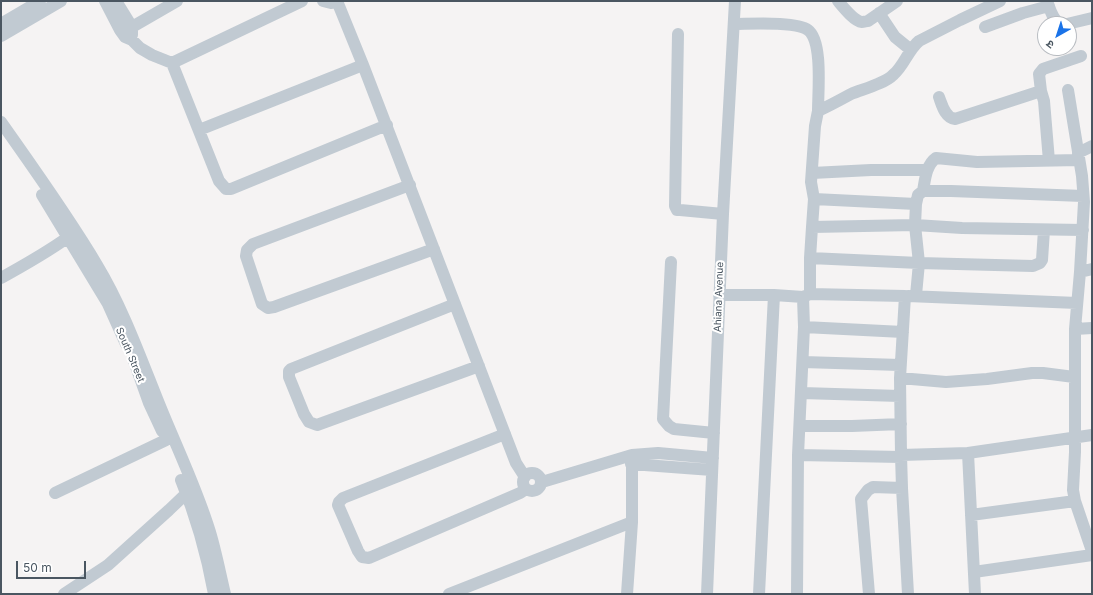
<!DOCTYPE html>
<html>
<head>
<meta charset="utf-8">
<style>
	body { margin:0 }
	#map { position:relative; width:1093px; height:595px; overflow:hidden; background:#f5f3f3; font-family:Inter,"Noto Sans Devanagari",sans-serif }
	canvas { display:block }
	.frame { position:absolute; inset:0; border:2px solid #4a5661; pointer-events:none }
	.north { position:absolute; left:1037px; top:16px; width:40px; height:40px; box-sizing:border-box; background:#fff; border:1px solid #b7bbc0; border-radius:50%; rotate:219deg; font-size:11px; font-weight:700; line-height:16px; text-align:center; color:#4a5661 }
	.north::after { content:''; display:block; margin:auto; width:14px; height:18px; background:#1a73e8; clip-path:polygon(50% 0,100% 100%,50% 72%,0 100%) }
	.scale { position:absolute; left:16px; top:561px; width:70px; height:18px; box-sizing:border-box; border:2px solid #4a5661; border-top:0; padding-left:5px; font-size:12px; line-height:14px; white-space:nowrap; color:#4a5661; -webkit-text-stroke:3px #fff; paint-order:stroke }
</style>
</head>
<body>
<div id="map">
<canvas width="1093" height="595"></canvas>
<div class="frame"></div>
<div class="north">उ</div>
<div class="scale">50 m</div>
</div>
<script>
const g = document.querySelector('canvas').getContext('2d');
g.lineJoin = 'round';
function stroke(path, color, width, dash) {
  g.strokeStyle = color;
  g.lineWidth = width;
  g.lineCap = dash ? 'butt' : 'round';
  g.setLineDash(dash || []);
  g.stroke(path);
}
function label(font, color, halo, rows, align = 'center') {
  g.font = font + ' Inter,sans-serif';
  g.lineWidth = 4;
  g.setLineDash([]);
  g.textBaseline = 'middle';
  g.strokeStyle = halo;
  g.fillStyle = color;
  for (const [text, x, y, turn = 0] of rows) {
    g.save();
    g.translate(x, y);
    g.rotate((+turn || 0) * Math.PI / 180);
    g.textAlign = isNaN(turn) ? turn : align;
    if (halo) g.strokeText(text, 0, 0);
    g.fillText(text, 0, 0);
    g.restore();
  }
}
stroke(new Path2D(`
	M105,1L120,30L125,37L132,40L140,48L152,55L172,63
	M116,1L132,27V35
	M302,1L172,63L219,181L226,189H231L387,125
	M323,1L331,3L337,1L363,65L516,463L525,477
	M838,1C843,7 854,21 862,22C864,22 866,21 868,21L897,1
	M1047,1C1050,9 1052,19 1060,24
	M879,13L895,37L911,50
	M1,24L40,1
	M734,24C750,24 796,21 808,30C823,41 818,92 818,111
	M1067,24L1092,18
	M132,27L177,1
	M985,27L1023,13L1049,6
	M678,34L675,206L677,210H680L723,214
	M1,36L61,1
	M1068,90L1082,176L1084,202L1080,272
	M939,97C942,105 945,118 955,119L1041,91
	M1,122C34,169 68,216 97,265C123,308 141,359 160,406C177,448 197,489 210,532C216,552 220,573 225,594
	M199,130L363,65
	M1078,153L1092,146
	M1049,161L1044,101L1041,91L1039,74L1043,69L1081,56
	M812,173L871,170H927
	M410,185L253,244L247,250L246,256L262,304L268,308L274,307L434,249
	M923,191C925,180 926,165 936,158L977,162L1079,160
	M42,195L108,304L126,344
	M814,199L916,204
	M812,227L814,199L811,182L815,126L818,111C829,106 840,100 851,94C863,89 884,84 893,75C904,66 908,50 919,41L960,20L1000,1
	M1083,230L962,228L915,225L916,204L918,195L923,191H951L1083,196
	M810,258L919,263L1033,266L1040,263L1042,260L1044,230
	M671,262L663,419L669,426L674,429L714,433
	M1092,269L1080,272L1075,329V452L1073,490L1075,501L1092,551
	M1,278C26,264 52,250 75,232
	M810,294V258L812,227L915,225L919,263L916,295
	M719,295H774L803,297L810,294L905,296L900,378L901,455
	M908,296L1077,303
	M455,304L291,369L289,371V377L304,414L309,422L317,425L479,366
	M804,327L903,332
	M1075,329L1092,328
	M134,361L149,403L162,431
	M803,362L900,365
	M900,378L946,382L987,379L1032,373H1043L1074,377
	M802,393L900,396
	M800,426H852L901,424
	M505,434L343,498L339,502L338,505L358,551L362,557L369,558L520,493L526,489
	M968,453L1092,435
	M798,455L901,457
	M631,464L712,470
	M523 482a9 9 0 1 1 18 0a9 9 0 1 1-18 0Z
	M181,480C196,516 207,556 214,594
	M542,482L632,455L658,453L713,458
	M902,488L901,455L968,453L975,594
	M55,493L166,440
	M971,515L1075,501
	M974,572L1092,555
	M64,594L108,565L169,510L191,489
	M449,594L632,522
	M627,594L632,522V455
	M707,594L723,214L735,1
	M759,594L774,295
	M797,594L798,455L804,327L803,297
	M869,594L861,499L868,490L873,487L902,488L908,594`), '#c1cad2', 12);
label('10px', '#4a5661', '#fff', [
	["Ahiana Avenue",719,297,-88],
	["South Street",130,355,67]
]);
</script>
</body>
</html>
